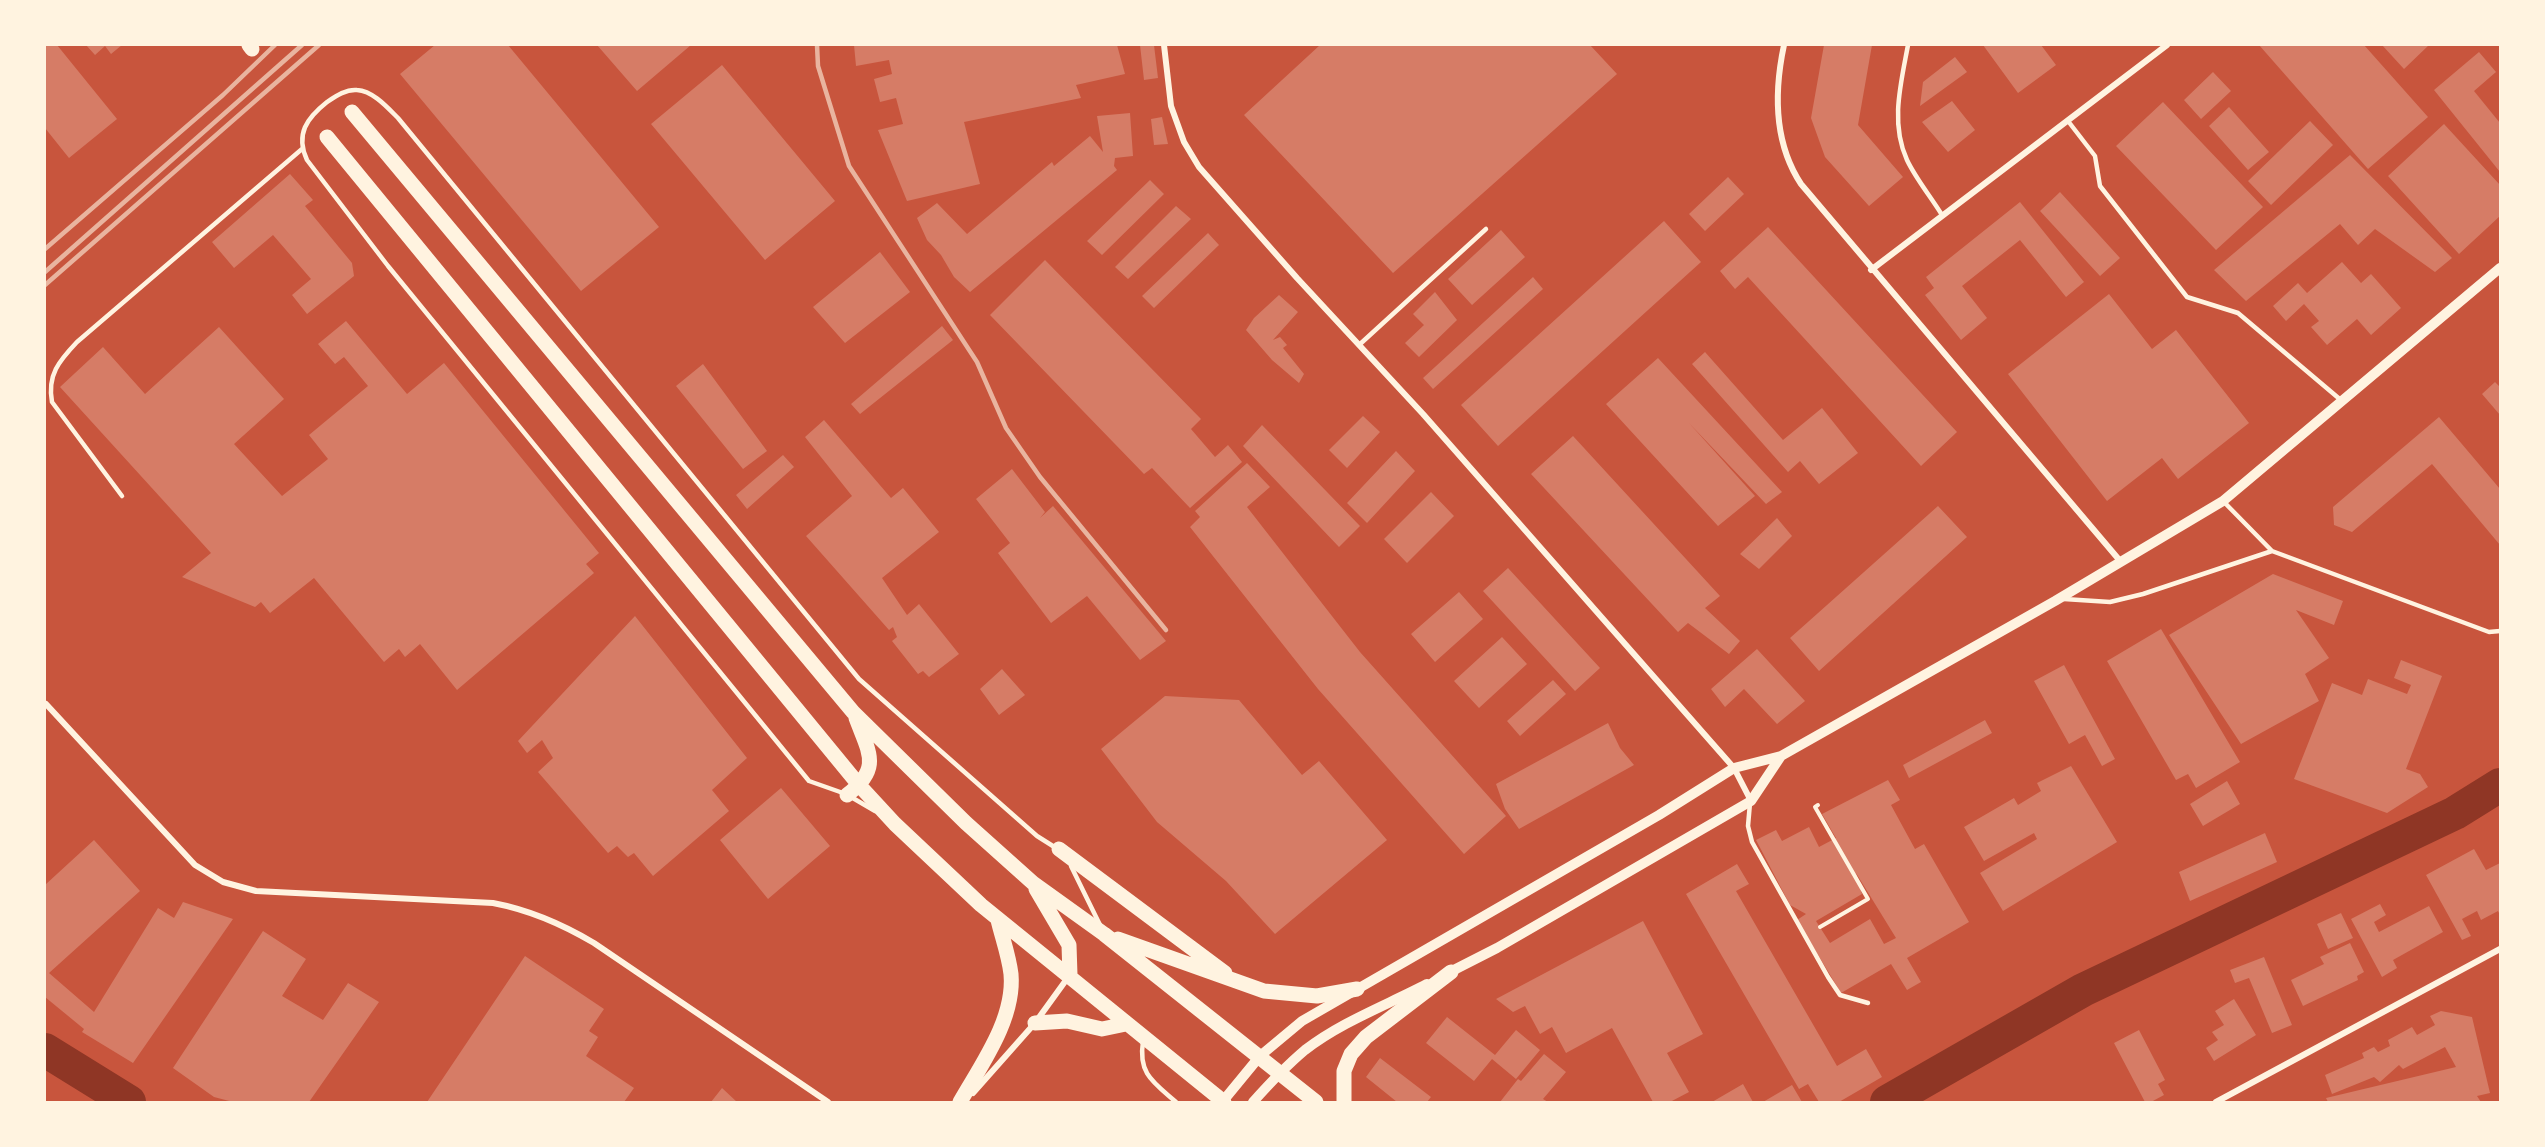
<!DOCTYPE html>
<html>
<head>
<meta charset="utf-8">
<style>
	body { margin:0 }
	#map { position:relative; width:2545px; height:1147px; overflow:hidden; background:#c8553d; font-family:Figtree,sans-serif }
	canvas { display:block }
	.frame { position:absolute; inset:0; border:46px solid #fff3e0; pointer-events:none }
</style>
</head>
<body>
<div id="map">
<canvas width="2545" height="1147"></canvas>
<div class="frame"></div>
</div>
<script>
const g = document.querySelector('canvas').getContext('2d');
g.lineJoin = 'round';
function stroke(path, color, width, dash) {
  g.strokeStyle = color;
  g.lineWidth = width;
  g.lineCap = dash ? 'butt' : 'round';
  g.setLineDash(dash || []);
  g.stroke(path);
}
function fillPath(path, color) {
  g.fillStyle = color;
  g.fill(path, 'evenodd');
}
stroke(new Path2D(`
	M45,1050L129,1102
	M1887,1102L2083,990L2455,813L2500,785`), '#8f3625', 34);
fillPath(new Path2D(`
	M45,45H57L117,119L69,158L45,128Z
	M86,45H122L111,54L105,46L95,55Z
	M435,45H508L659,227L581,291L400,74Z
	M597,45H691L637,91Z
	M854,45H1117L1125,74L1076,85L1081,98L964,122L980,184L907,201L878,130L903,124L896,98L880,102L874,79L892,74L889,60L856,66Z
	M1140,45H1154L1158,78L1144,80Z
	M1320,45H1590L1617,74L1393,273L1244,115Z
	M1824,45H1872L1858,125L1903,177L1869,206L1825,157L1811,118Z
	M1983,45H2041L2056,65L2018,93Z
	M2259,45H2364L2428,117L2368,169Z
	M2382,45H2429L2404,69Z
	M2479,52L2496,72L2474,91L2500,123V172L2434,90Z
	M1955,57L1967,72L1920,106L1923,82Z
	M722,65L835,201L765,260L651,124Z
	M2213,72L2231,91L2201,119L2184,100Z
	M1952,101L1975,130L1948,152L1922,122Z
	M2163,102L2263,207L2216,250L2116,146Z
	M2229,107L2269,152L2248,170L2209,126Z
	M1130,113L1133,156L1115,158L1114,166L1117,170L970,292L954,277L941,255L927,240L917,218L937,203L967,234L1052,162L1054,166L1090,136L1103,152L1097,116Z
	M1162,117L1168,144L1154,145L1151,119Z
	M2310,121L2333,145L2271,205L2248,181Z
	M2444,124L2500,185V216L2459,254L2388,176Z
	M2350,155L2452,258L2435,272L2375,229L2358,245L2340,224L2246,301L2214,270Z
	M290,174L313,200L305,206L352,263L354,276L307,314L292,295L311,279L273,235L234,268L212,242Z
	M1728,177L1744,194L1705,231L1689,214Z
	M1150,180L1164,194L1102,255L1087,241Z
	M2060,192L2120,258L2100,276L2040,211Z
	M2020,202L2084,282L2066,297L2020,240L1962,286L1987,318L1961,340L1925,295L1934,288L1926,277Z
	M1176,206L1191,219L1128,279L1115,267Z
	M1664,221L1701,262L1498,446L1461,405Z
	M1768,227L1957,432L1921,466L1748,277L1735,289L1720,271Z
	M1501,230L1525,257L1472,305L1448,279Z
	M1208,233L1219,245L1154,308L1142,296Z
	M880,252L910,292L845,343L813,307Z
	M1045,260L1201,419L1191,429L1215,457L1228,445L1242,462L1190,508L1152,468L1144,474L990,315Z
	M2342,262L2361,283L2371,274L2401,308L2371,335L2357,319L2327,345L2311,327L2319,321L2304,304L2286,321L2273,306L2298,283L2307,293Z
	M1533,277L1543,289L1433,389L1423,378Z
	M1435,292L1457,320L1419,357L1405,343L1424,325L1413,314Z
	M2109,294L2152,349L2176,330L2249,423L2178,479L2162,458L2107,501L2008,374Z
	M1279,295L1298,312L1273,340L1280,337L1287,345L1283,348L1304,374L1299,383L1272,360L1246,330L1254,318Z
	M346,321L407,394L444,363L599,553L586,564L594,573L457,690L420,644L405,657L399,649L384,662L314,578L270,613L261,602L255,607L182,577L211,553L60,387L103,347L145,394L219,327L284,399L234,444L282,496L328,459L309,435L368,386L344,357L335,364L318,344Z
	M942,326L953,340L860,414L851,404Z
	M1705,352L1783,440L1822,408L1858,453L1819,484L1800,461L1788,472L1692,364Z
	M1658,358L1782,492L1766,504L1689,423L1755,496L1718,526L1606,404Z
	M703,364L767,451L743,469L676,386Z
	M2495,382L2500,387V415L2482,394Z
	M1363,416L1380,432L1347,468L1329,450Z
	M2439,417L2500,489V545L2432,464L2352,532L2334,525L2333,507Z
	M824,420L891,498L903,488L939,532L882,578L907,615L919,604L959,654L929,677L923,671L918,674L892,641L897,637L893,627L889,630L806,536L852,496L805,437Z
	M1262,425L1360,526L1339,547L1243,446Z
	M1573,436L1720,596L1705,608L1740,641L1729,654L1688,623L1678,632L1531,474Z
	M1396,451L1415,471L1367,523L1347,503Z
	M783,455L794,467L747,509L736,495Z
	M1247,463L1270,487L1247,507L1360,652L1506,816L1464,854L1318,689L1190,527L1200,517L1195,511Z
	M1012,469L1045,512L1040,518L1053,506L1166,641L1140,660L1087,596L1051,623L998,553L1010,543L976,499Z
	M1431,492L1454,516L1407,563L1384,539Z
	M1938,506L1967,537L1819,671L1790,638Z
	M1777,518L1792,536L1759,569L1740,554Z
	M1508,568L1600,668L1575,691L1483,591Z
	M2273,574L2343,601L2334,625L2296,610L2329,658L2305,674L2319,701L2241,744L2169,635Z
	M1459,592L1483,619L1435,662L1411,634Z
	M635,616L747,758L712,790L729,811L653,876L634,853L628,857L617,846L608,853L538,772L553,758L542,740L527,753L518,741Z
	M2161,629L2240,762L2196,788L2188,774L2176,780L2107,661Z
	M1502,637L1527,664L1479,708L1454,681Z
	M1757,649L1805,701L1777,724L1744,689L1725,707L1711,689Z
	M2401,660L2442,676L2406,769L2420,774L2428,787L2387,813L2294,779L2332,683L2362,695L2368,679L2407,694L2411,685L2394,678Z
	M2064,665L2115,759L2102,766L2085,735L2069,744L2034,681Z
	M1002,669L1025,695L999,715L980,689Z
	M1553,680L1566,694L1520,736L1507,721Z
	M1165,696L1239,700L1302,775L1319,761L1387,840L1275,934L1226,881L1157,822L1101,749Z
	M1985,720L1992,733L1909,778L1903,765Z
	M1608,723L1620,748L1634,765L1519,829L1505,809L1496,784Z
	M2071,766L2117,842L2003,911L1980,873L2037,839L2034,833L1984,861L1964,827L2014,798L2018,805L2041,791L2037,783Z
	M1888,780L1900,800L1891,805L1915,849L1924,844L1969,922L1907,958L1921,982L1907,990L1891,964L1841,993L1797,920L1806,914L1790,905L1756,840L1776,830L1782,841L1809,827L1819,847L1836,838L1822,814ZM1856,873L1896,938L1884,944L1870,919L1830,943L1816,921L1862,894Z
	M2227,781L2240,804L2203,826L2190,804Z
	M781,788L830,846L768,899L720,840Z
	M2265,833L2277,862L2190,901L2179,872Z
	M94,840L140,891L49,973L94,1012L158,908L174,918L183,902L233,919L133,1063L82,1032L84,1029L45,997V885Z
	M2474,849L2486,870L2500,863V915L2498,911L2481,920L2477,911L2462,919L2471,936L2462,940L2426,875Z
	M1737,864L1749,884L1736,891L1837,1066L1866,1049L1882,1077L1839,1102H1819L1808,1084L1799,1089L1686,894Z
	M2380,904L2386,915L2374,922L2379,932L2429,906L2443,932L2393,960L2397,968L2382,977L2351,919Z
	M2341,913L2353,938L2328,949L2317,924Z
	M1643,921L1703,1034L1667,1053L1689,1092L1670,1102H1653L1612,1028L1566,1053L1552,1027L1540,1034L1525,1006L1513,1012L1496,999Z
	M263,931L306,959L282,996L323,1020L348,983L379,1002L309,1102H233L214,1097L173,1068Z
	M2350,943L2364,972L2357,976L2358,980L2303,1006L2291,980L2324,964L2320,957Z
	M525,956L604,1009L589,1031L598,1037L586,1056L634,1088L624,1102H427Z
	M2264,957L2292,1025L2272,1033L2249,978L2235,983L2230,970Z
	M2234,999L2256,1035L2214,1061L2206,1048L2218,1040L2212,1032L2224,1025L2215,1011Z
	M2441,1011L2472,1017L2490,1093L2477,1096L2481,1102H2328L2326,1098L2456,1067L2445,1047L2403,1069L2399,1065L2380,1082L2374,1077L2332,1094L2325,1075L2364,1058L2362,1053L2374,1047L2378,1052L2390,1046L2388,1040L2412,1027L2417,1035L2435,1025L2430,1016Z
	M1447,1017L1495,1055L1516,1030L1540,1050L1516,1079L1492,1059L1474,1081L1426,1043Z
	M2139,1030L2165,1080L2158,1084L2164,1095L2151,1102H2145L2114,1043Z
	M1544,1054L1566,1072L1543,1099L1548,1102H1500L1518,1079L1521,1081Z
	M1380,1058L1431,1097L1427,1102H1397L1366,1077Z
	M1743,1084L1753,1102H1712Z
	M1792,1085L1802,1102H1763Z
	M722,1088L737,1102H711Z`), '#d67c66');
stroke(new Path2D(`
	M1818,805L1815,807L1868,899L1820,927`), '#fff3e0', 4);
stroke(new Path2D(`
	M1908,45C1901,83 1890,123 1907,160C1916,179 1931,197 1942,215
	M2068,121L2095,156L2100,186L2187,297L2238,313L2342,401
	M1359,345L1486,229
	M122,496L52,402C47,375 59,361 77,342L302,149
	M2223,501L2272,551L2489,632L2500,631
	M2064,599L2110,602L2143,594L2272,551
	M843,793L809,781L388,266L307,160C295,134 307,118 327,102C336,96 346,89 357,90C373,91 387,107 398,118L859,679L1037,836L1056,848
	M851,797L875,811
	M1750,803L1748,826L1752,842L1828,977L1840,995L1868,1003
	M1071,866L1100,925
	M1143,1041C1138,1074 1153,1082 1176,1102`), '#fff3e0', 4.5);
stroke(new Path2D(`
	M1164,45L1171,106L1184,142L1199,167L1297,278L1423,414L1734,768L1751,801
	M1784,45C1774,92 1774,143 1801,184L2121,562
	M1871,270L2167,45
	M46,704L195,865L223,882L256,891L493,903C530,910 562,924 594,943L828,1102
	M973,1093L1035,1023L1069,976
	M2216,1102L2500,949`), '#fff3e0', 6);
stroke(new Path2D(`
	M1446,974L1497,948L1751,801L1781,756
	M1223,1101L1260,1056L1302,1021L1659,815L1734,768L1781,756L2055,601L2223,501L2500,268
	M1253,1102C1270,1083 1286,1066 1305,1050C1341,1022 1387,1005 1427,984`), '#fff3e0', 10);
stroke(new Path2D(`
	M249,45L252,49
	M352,112L853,712L966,823L1033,883L1104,934L1316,1102
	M327,137L859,785L895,824L981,905L1224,1102
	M847,795C882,768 869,753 856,718
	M1059,849L1225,973
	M1036,889L1069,945L1070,975
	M1118,939L1264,991L1317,996L1357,989
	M1035,1023L1067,1021L1102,1029L1126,1024
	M960,1102C981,1065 1015,1019 1011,974C1009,956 1002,937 998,920
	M1344,1102V1071L1351,1054L1366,1037L1451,972`), '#fff3e0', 15);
stroke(new Path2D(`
	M817,45L818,66L849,166L977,362L1006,428L1040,477L1166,630
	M45,249L223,95L275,45
	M45,272L302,45
	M45,285L319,45`), '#e9b49f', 4.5);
</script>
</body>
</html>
